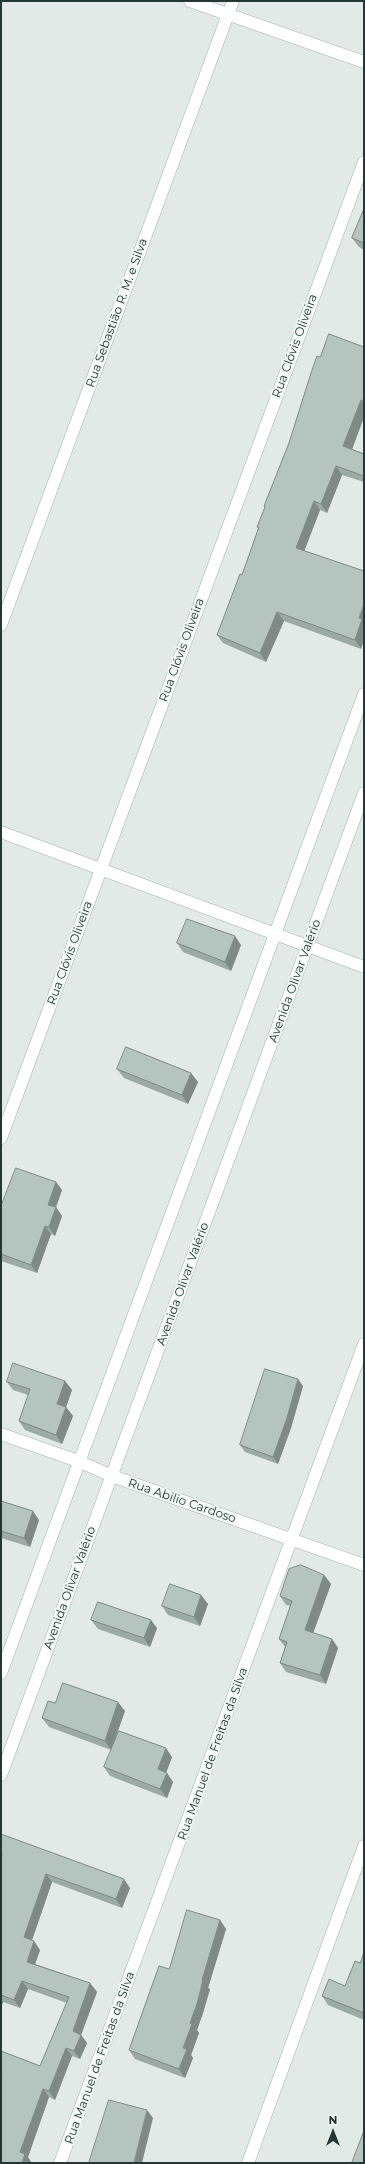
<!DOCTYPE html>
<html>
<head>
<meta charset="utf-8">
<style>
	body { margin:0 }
	#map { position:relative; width:365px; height:2164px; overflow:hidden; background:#e1eae6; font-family:Montserrat,sans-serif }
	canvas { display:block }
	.frame { position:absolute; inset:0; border:2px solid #233835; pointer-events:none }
	.north { position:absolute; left:313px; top:2112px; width:40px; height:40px; -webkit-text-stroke:3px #f0f7f4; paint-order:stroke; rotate:0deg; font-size:11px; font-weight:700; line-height:16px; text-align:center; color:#233835 }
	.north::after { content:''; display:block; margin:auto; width:14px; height:18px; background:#233835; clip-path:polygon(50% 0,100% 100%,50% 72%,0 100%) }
</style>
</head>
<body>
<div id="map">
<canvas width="365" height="2164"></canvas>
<div class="frame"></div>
<div class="north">N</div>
</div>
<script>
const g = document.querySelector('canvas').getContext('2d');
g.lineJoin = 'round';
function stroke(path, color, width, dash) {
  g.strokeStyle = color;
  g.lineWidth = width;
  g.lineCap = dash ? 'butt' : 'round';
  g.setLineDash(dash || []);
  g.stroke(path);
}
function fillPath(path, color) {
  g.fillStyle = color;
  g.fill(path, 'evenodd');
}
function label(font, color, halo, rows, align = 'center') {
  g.font = font + ' Montserrat,sans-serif';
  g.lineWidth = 4;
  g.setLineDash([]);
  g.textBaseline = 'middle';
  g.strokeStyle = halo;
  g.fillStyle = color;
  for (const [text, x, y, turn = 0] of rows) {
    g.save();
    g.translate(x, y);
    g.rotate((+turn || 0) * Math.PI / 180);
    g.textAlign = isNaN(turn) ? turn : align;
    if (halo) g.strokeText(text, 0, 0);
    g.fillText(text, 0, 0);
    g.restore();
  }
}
const minor = new Path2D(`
	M190,1L364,62
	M1,832L364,967
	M1,1138L364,162
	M1,1434L78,1461L112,1476L364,1565
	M1,1673C120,1346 245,1021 364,694
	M1,1775L364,793
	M60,2163L364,1344
	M248,2163L364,1846`);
const tertiary = new Path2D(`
	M1,625L233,1`);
stroke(minor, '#a4b1ad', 13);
stroke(tertiary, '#a4b1ad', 13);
stroke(minor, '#fff', 12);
stroke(tertiary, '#fff', 12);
fillPath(new Path2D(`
	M364,209V250L359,247L352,238Z
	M364,347V417L352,449L364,454V482L342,475L327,513L320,510L304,551L361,649L284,621L266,662L223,643L217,635L242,575L258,529L257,527L265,508L264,506L289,443L320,357Z
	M177,943L241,945L231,971L183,952Z
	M117,1069L198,1082L188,1104L124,1078Z
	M56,1182L62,1190L56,1207L62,1216L55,1236L51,1234L37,1273L1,1261V1206Z
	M65,1381L72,1390L66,1407L73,1416L62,1444L25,1430L19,1421L28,1395L13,1390L7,1382Z
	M303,1386L291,1428L278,1464L245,1452L240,1445Z
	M1,1501L39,1520L30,1547L1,1538Z
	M324,1575L331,1584L313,1633L332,1639L338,1648L326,1684L286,1672L280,1663L285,1647L279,1639L290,1606L286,1605L280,1596Z
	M201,1595L208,1604L200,1626L168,1615L162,1606Z
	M91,1620L157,1628L150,1647L98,1629Z
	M55,1703L125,1711L111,1750L49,1727L42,1718Z
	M172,1757L166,1773L173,1782L167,1798L110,1776L104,1767Z
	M1,1834L130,1888L122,1908L52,1882L32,1940L40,1950L35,1964L90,1983L97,1992L81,2035L87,2043L80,2059L72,2056L55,2100L49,2097L28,2157L31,2162L1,2163V2051L40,2066L67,2003L28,1989L20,2008L3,2002L1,2007Z
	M220,1920L226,1929L208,1988L210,1989L203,2013L197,2030L199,2033L191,2055L193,2058L185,2078L135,2059L129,2050L169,1969Z
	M364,1952V2020L328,2005L322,1996L345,1986L360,1963Z`), '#9da9a5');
fillPath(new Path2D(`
	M361,400L364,404V417L350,455L343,446Z
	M336,466L342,475L327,513L321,504Z
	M314,501L320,510L302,557L296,548Z
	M364,604V640L361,649L355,640L359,618Z
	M277,612L284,621L266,662L260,653Z
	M235,936L241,945L231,971L225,962Z
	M191,1073L198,1082L188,1104L182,1095Z
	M56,1182L62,1190L54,1213L48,1205Z
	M56,1207L62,1216L55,1236L49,1227Z
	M45,1226L51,1234L37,1273L31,1265Z
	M298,1379L303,1386L291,1428L278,1464L273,1457Z
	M65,1381L72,1390L64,1413L57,1404Z
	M66,1407L73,1416L62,1444L56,1435Z
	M33,1511L39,1520L30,1547L24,1538Z
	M324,1575L331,1584L311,1639L305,1630Z
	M201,1595L208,1604L200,1626L194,1617Z
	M151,1620L157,1628L150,1647L144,1638Z
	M332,1639L338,1648L326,1684L320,1675Z
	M118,1702L125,1711L111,1750L105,1741Z
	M166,1748L172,1757L164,1778L158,1769Z
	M167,1773L173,1782L167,1798L160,1789Z
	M46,1874L52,1882L30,1946L24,1937Z
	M124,1879L130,1888L122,1908L116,1899Z
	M220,1920L226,1929L208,1988L210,1989L203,2013L197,2030L199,2033L191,2055L193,2058L185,2078L179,2069L190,2023Z
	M34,1941L40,1950L33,1970L27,1962Z
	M22,1981L28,1989L20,2008L14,2000Z
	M90,1983L97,1992L81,2035L87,2043L80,2059L74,2051L73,2031Z
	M1,1999L3,2002L1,2007Z
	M66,2048L72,2056L55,2100L49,2091Z
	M43,2089L49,2097L28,2157L31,2162V2163H22L20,2152Z
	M147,2110L153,2118L142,2163H134Z`), '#7f8986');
const building = new Path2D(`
	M364,209V243L352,238Z
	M329,334L364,347V401L361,400L343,446L364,454V476L336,466L321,504L314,501L296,548L364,571V604L359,618L362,619L355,640L277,612L260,653L217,635L240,574L242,575L259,527H257L265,507L264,506L289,443L311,373L317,356L320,357Z
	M187,919L235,936L225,962L177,943Z
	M126,1047L191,1073L182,1095L117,1069Z
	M16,1168L56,1182L48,1205L56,1207L49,1227L45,1226L31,1265L1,1254V1206Z
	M13,1363L65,1381L57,1404L66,1407L56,1435L19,1421L30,1389L7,1382Z
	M265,1369L298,1379L286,1421L273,1457L240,1445Z
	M1,1501L33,1511L24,1538L1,1531Z
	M301,1565L324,1575L305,1630L332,1639L320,1675L280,1663L287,1642L279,1639L292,1601L280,1596L289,1569Z
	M170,1584L201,1595L194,1617L162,1606Z
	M98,1602L151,1620L144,1638L91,1620Z
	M63,1683L118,1702L105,1741L42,1718L48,1701L55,1703Z
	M119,1731L166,1748L158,1769L167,1773L160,1789L104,1767Z
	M1,1834L124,1879L116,1899L46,1874L24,1937L34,1941L27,1962L90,1983L73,2031L81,2035L74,2051L66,2048L49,2091L43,2089L20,2152L25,2154L22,2163H1V2078L2,2074H1V2051L40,2066L69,1997L22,1981L14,2000L1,1995V1857L2,1853L1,1852Z
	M187,1910L220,1920L202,1980H203L197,2004L190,2023L192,2024L183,2048L187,2049L179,2069L129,2050L159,1966L169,1969Z
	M364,1952V2013L322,1996L329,1979L345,1986L355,1961L360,1963Z
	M109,2100L147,2110L134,2163H89Z
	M364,2131V2163H352Z`);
fillPath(building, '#b6c4c0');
stroke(building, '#7f8986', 1);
label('12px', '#233835', '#f0f7f4', [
	["Rua Sebastião R. M. e Silva",117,313,-70],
	["Rua Clóvis Oliveira",295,346,-70],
	["Rua Clóvis Oliveira",182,650,-70],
	["Rua Clóvis Oliveira",70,953,-70],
	["Avenida Olivar Valério",295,981,-70],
	["Avenida Olivar Valério",183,1284,-70],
	["Rua Abilio Cardoso",182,1501,19],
	["Avenida Olivar Valério",70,1588,-70],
	["Rua Manuel de Freitas da Silva",213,1754,-70],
	["Rua Manuel de Freitas da Silva",100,2058,-70]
]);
</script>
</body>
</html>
